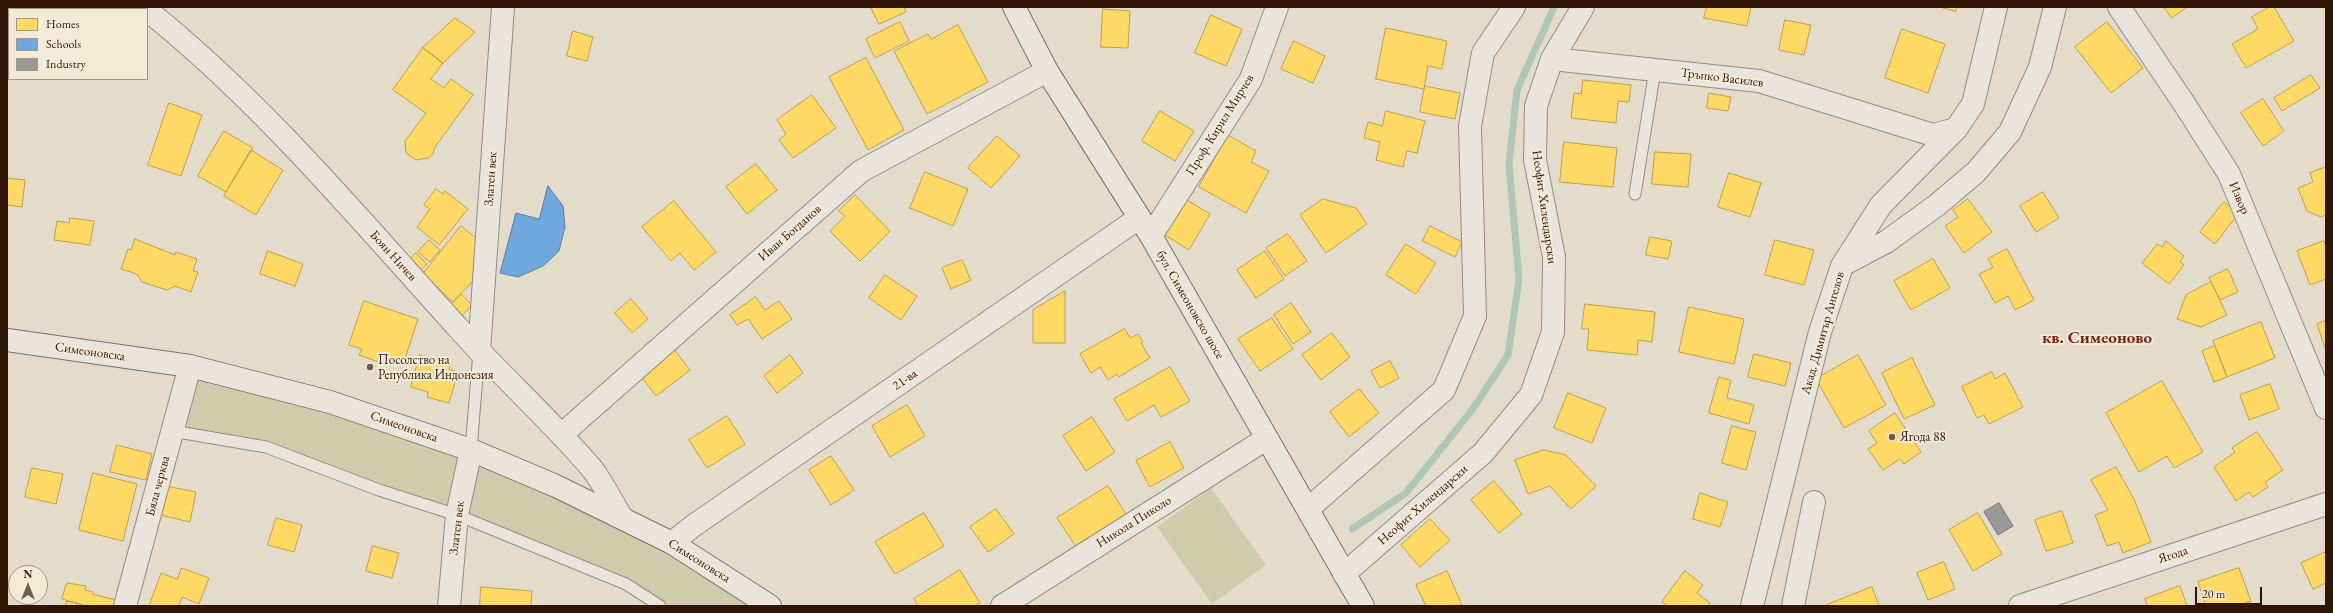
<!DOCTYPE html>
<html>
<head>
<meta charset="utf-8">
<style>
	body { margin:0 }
	#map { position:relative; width:2333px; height:613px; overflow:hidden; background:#e3dccb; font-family:"EB Garamond",serif }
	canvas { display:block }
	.frame { position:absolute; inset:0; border:8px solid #301506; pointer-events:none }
	.legend { position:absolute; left:8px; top:8px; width:140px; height:72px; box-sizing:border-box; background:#f3ebd7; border:1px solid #a59583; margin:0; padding:5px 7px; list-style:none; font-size:12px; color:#301506 }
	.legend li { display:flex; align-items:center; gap:8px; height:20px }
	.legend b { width:20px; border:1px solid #a59583 }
	.north { position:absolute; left:8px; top:565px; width:40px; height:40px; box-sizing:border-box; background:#f3ebd7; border:1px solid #a59583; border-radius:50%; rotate:0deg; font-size:11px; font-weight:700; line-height:16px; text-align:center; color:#301506 }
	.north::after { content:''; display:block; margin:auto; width:14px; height:18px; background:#6f5b4b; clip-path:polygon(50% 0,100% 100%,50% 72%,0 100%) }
	.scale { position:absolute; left:2195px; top:587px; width:67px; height:18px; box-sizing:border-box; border:2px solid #301506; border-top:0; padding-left:5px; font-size:12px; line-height:14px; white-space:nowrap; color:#301506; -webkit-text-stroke:3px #f3ebd7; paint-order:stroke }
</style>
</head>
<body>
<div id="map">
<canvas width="2333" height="613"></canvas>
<div class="frame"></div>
<ul class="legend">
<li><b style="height:11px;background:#ffd966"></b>Homes</li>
<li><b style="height:11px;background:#6fa8dc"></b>Schools</li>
<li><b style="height:11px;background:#999"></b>Industry</li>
</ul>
<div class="north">N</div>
<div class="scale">20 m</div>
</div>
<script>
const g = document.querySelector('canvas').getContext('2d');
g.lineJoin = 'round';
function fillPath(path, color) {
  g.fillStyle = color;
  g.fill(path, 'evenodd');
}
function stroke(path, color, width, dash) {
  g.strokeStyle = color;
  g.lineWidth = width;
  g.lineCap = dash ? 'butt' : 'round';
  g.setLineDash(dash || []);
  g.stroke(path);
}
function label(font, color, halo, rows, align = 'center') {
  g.font = font + ' "EB Garamond",serif';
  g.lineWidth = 4;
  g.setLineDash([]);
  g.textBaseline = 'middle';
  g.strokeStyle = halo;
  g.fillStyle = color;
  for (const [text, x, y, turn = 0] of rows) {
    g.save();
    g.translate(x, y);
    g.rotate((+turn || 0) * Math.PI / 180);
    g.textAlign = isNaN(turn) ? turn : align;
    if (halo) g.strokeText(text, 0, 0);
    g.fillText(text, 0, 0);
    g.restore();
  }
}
fillPath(new Path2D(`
	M190,366L471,450L770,606H660L626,584L266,447L172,431Z
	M1211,488L1266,565L1212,604L1157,527Z`), '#cecdab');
const homes = new Path2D(`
	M7,7H38L37,9H9V36L7,35Z
	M871,7H904L906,12L879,24Z
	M1707,7H1751L1747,26L1704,18Z
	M1940,7H1957L1956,11Z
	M2164,7H2187L2172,18Z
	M2270,7H2274L2294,41L2246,68L2232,44L2258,29L2252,17Z
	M1103,9L1130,11L1128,48L1101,47Z
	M1211,15L1242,29L1226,66L1195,53Z
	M455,18L475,32L443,63L423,48Z
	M1785,20L1811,25L1804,55L1779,50Z
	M900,22L909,41L875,58L866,39Z
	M2107,22L2143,68L2111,93L2075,47Z
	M958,25L988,82L927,114L894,51L928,34L931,39Z
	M1386,28L1447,41L1442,69L1428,66L1424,89L1376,79Z
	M1902,29L1945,44L1928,93L1885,78Z
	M573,31L593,37L587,61L567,56Z
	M1294,41L1325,56L1313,83L1281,69Z
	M423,48L443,63L431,79L444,88L451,79L473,95L435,147L433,154L428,158L416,160L406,153L405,141L426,113L393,90Z
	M866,58L904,130L868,150L829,77Z
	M2311,75L2320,88L2282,111L2274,98Z
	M1583,80L1631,85L1629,102L1618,101L1616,123L1571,118L1574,93L1581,94Z
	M1425,86L1460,93L1455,119L1420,112Z
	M1709,93L1731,97L1728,111L1707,108Z
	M812,95L836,128L793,158L779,140L786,134L777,120Z
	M2263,99L2284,131L2263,146L2241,113Z
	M169,103L202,115L181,176L148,165Z
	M1160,111L1194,131L1175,161L1142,141Z
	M1386,111L1425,121L1417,153L1407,151L1403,167L1376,160L1380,142L1364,138L1368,122L1382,126Z
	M224,131L253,148L226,192L198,176Z
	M1228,135L1256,151L1251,162L1269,171L1246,213L1199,187Z
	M997,136L1020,156L991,188L968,168Z
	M1564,142L1617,148L1613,187L1560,182Z
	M251,150L283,170L256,215L224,196Z
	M1655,152L1691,154L1688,187L1652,184Z
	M756,164L777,190L747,214L726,187Z
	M2326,167V215L2321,217L2307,211L2298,188L2313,182L2310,173Z
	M925,172L968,189L953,226L910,208Z
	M1729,173L1761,183L1750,217L1718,207Z
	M7,178L25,180L22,207L7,205Z
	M436,189L443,194L445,191L468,209L439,245L417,227L430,209L424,205Z
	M2043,192L2059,218L2036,232L2020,206Z
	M855,195L890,231L860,261L830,231L845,216L839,211Z
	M1323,199L1356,208L1367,224L1326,253L1300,215Z
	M1968,199L1992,232L1964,253L1945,226L1958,217L1953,210Z
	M1187,200L1210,214L1189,250L1165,235Z
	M674,201L716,252L694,270L680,253L671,261L642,227Z
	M2224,202L2239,213L2215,244L2200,232Z
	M70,218L94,221L90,245L54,240L57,221L69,223Z
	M461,226L485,245L475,279L453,302L423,274Z
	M1430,226L1462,242L1455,257L1423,241Z
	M1288,234L1307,261L1285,276L1266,248Z
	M1650,237L1672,241L1668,259L1646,255Z
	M135,239L175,255L176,252L197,259L193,271L198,272L191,292L175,286L167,290L142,282L137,274L121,269L128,249L131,250Z
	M429,240L440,250L430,262L418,252Z
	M1775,240L1814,250L1804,285L1765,275Z
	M2166,241L2184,256L2180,262L2184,265L2169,284L2142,263L2157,244L2162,247Z
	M2324,241L2326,247V279L2310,285L2297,251Z
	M1406,244L1436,263L1416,294L1386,275Z
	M2007,249L2034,300L2015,310L2008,296L1995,303L1979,274L1993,267L1988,259Z
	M268,251L303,264L295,286L260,274Z
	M1265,251L1284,279L1256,298L1237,270Z
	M416,253L427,264L421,270L410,259Z
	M1933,259L1950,288L1911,310L1894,281Z
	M962,260L971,280L951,289L942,268Z
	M2228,269L2238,292L2220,300L2209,278Z
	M885,275L917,296L901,320L869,298Z
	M2211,282L2227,315L2201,327L2177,319L2186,295Z
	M1065,291V343H1033V310Z
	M461,294L472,305L462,316L450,306Z
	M756,297L765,310L779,301L792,319L762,339L748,319L737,325L730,315Z
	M631,299L648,319L632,333L615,313Z
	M364,301L418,319L403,365L392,361L390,366L359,355L362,349L349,345Z
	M1291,303L1311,332L1293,344L1274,315Z
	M1585,304L1655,312L1652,342L1638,340L1637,355L1587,350L1589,329H1582Z
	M1689,307L1744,319L1734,364L1679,352Z
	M1272,318L1293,349L1260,371L1238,339Z
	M2326,321V351L2317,324Z
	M2261,322L2275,358L2227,377L2213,341Z
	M1125,329L1130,338L1138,334L1143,342L1141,343L1150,358L1119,377L1117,374L1108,380L1100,367L1091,373L1080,354Z
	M1332,333L1350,357L1321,380L1302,355Z
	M2215,346L2227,377L2214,382L2202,351Z
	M674,349L690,370L656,396L640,375Z
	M1754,354L1791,363L1785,386L1748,377Z
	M420,355L451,364L449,369L458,372L449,403L427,397L428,392L411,387Z
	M790,355L803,373L777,393L764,376Z
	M1858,355L1886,405L1844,428L1816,379Z
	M1912,358L1935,405L1904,419L1882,373Z
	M1390,361L1399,378L1380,388L1371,371Z
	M1170,367L1190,401L1161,417L1154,405L1127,421L1114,399Z
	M1992,372L1995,379L2005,373L2023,407L1989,424L1984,415L1977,418L1962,387Z
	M1719,377L1731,380L1727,398L1754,405L1749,424L1709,413Z
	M2162,381L2203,452L2174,468L2167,456L2139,472L2106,413Z
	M2270,384L2279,409L2249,420L2240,395Z
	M1359,389L1379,413L1349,437L1330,412Z
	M1568,393L1606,408L1592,443L1554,428Z
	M907,405L925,436L890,457L872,426Z
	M1895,413L1921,452L1904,464L1900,459L1883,470L1868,449L1877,443L1869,431Z
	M727,416L745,444L707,468L689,440Z
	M1092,417L1115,452L1086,471L1063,436Z
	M1732,426L1756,432L1746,470L1722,463Z
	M2257,432L2283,470L2265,482L2268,487L2253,497L2249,492L2236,501L2214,467L2235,452L2232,448Z
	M1170,442L1184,468L1150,487L1136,461Z
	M117,445L152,454L146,480L110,472Z
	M1544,450L1566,455L1596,486L1571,509L1550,486L1528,494L1515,460Z
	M831,456L854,490L831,505L809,470Z
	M2116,467L2134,499L2151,542L2123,553L2119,542L2107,546L2095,515L2108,510L2091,480Z
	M32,468L63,474L56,504L25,497Z
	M93,473L137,484L123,541L79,530Z
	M1494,481L1522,514L1499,533L1471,500Z
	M166,486L196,492L190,522L160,515Z
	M1108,486L1126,514L1076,547L1057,518Z
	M1700,493L1728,502L1720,527L1693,519Z
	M996,509L1014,534L988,552L970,527Z
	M2062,511L2073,543L2046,551L2035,520Z
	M924,513L944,546L895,574L875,542Z
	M1978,513L2002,554L1973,571L1949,530Z
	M276,518L302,525L294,552L268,545Z
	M1430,519L1450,540L1420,567L1401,545Z
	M373,546L399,553L392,578L366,571Z
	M2326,552V583L2313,589L2301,563Z
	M1944,562L1955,589L1928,600L1917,573Z
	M182,568L209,578L199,604L182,597L179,606H149L161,573L177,579Z
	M2239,568L2251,601L2237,606H2206L2198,582Z
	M960,570L980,603L975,606H918L914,599Z
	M1447,571L1462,605L1426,606L1416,585Z
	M1685,571L1703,585L1697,593L1710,603L1708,606H1667L1662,602Z
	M67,583L86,586L85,590L93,592L92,594L116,600L114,606H86L62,599Z
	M2180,586L2187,606H2147L2145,599Z
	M481,587L532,591L531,606H480Z
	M1872,587L1879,606H1828L1827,605Z
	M67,601L77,603L76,606H66Z
	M2250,602L2251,606H2239Z`);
fillPath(homes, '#ffd966');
stroke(homes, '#c19e49', 1);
const schools = new Path2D(`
	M548,186L563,206L565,227L559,251L543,266L518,277L500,273L516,213L539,219Z`);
fillPath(schools, '#6fa8dc');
stroke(schools, '#5c7c9c', 1);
const industry = new Path2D(`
	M1999,503L2013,526L1998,535L1984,512Z`);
fillPath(industry, '#999');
stroke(industry, '#7a716d', 1);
stroke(new Path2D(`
	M1352,529L1406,493L1472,410L1508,355L1519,279L1509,164L1517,90L1554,7`), '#b0c6b7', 7);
const lane = new Path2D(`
	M1635,194L1655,70
	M172,431L266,447L379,490L457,515L626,584L660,606
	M471,450L479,351`);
const street = new Path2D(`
	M2119,7L2185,105L2229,174L2326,408
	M147,10C264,104 360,220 460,330C503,378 552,421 593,470C604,485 613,503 622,518
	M1552,59L1759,81L1933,135L1956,129
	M1151,236L1251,79L1277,7
	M1844,264L1886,242L1937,205L1976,172L2010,132L2040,67L2055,7
	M479,351L503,7
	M561,435L861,171L1047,71
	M1308,509L1444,390L1475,316L1470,126L1483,53L1514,7
	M672,543L693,526L1139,218
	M1344,574L1483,453L1531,395L1553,332L1554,257L1535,160L1536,106L1552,59L1583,7
	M125,606L190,366
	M449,606L457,515L471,450
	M1002,606L1266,439
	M1752,606L1820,332L1842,266L1881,205L1956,129L1973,104L1996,7
	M1793,606L1814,502
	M2020,606L2326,504`);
const secondary = new Path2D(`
	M1014,7L1047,71L1151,236L1363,606
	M7,340L190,366L330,402L471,450L556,486L672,543L770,606`);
stroke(lane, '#938b80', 13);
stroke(street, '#938b80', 24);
stroke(secondary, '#797166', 24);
stroke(lane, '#e9e5dd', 11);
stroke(street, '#e9e5dd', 22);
stroke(secondary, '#e9e5dd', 22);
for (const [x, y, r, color] of [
	[370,367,4,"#6f5b4b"],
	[1892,437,4,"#6f5b4b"]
]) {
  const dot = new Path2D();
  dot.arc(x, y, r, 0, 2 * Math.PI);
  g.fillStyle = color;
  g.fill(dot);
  stroke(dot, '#f3ebd7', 1.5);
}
label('13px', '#301506', '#f3ebd7', [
	["Тръпко Василев",1722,78,7],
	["Проф. Кирил Мирчев",1220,125,-58],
	["Златен век",491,179,-86],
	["Извор",2239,198,67],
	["Неофит Хилендарски",1544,207,82],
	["Иван Богданов",790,233,-41],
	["Боян Ничев",393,256,48],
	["бул. Симеоновско шосе",1190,305,60],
	["Акад. Димитър Ангелов",1823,333,-74],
	["Симеоновска",90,352,8],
	["21-ва",905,380,-35],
	["Симеоновска",404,427,19],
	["Бяла черква",158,486,-75],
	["Неофит Хилендарски",1423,505,-41],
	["Никола Пиколо",1134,522,-32],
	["Златен век",457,528,-83],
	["Ягода",2173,555,-19],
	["Симеоновска",699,561,32]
]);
label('13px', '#301506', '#f3ebd7', [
	["Посолство на",378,360],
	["Република Индонезия",378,375],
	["Ягода 88",1900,437]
], 'left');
label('bold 17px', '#7a1f14', '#f3ebd7', [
	["кв. Симеоново",2097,338]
]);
</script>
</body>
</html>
